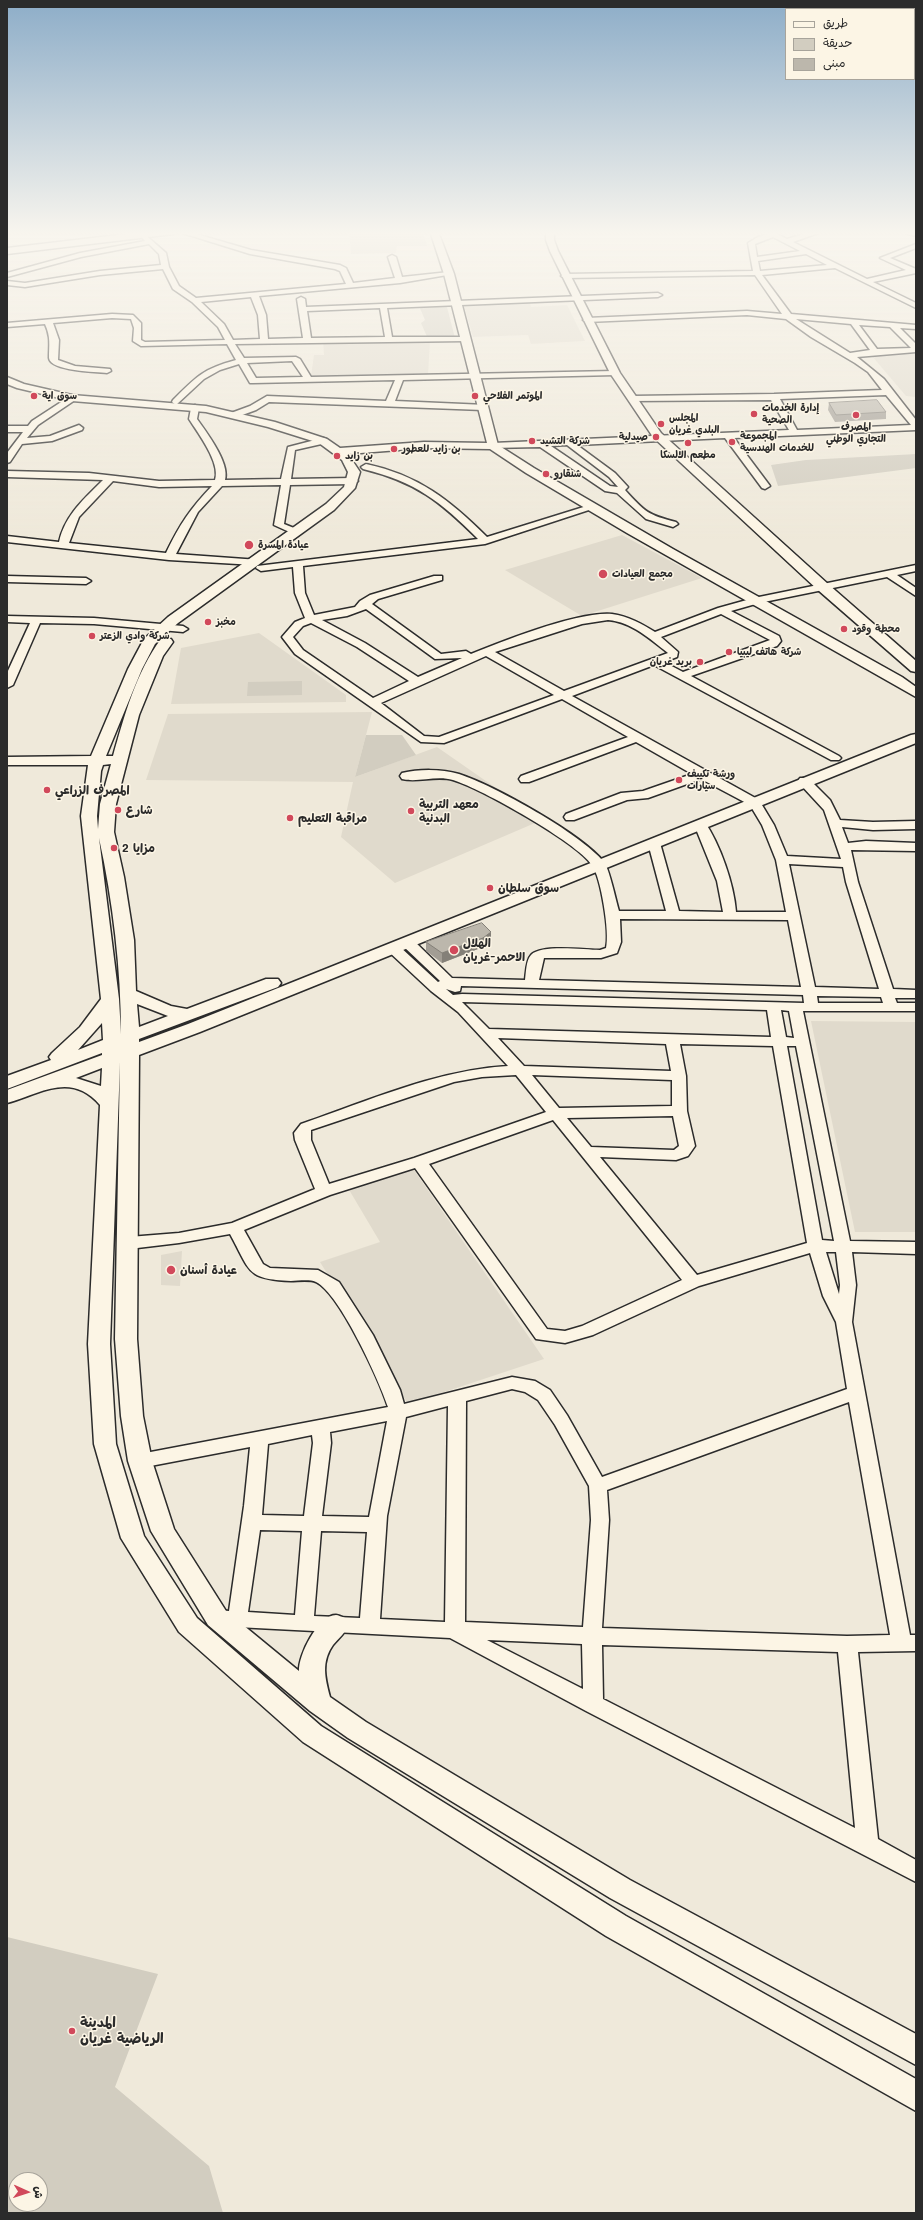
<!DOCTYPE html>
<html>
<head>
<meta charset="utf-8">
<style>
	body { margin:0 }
	#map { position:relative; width:923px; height:2220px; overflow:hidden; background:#efe9da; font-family:Mali,"Playpen Sans Arabic",sans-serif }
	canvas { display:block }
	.frame { position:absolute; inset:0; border:8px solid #2b2b2b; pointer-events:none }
	.legend { position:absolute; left:785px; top:8px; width:130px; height:72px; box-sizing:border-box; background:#fcf5e5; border:1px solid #a8a49b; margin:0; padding:5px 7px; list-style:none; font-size:12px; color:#2b2b2b }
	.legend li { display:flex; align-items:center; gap:8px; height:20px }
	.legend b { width:20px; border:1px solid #a8a49b }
	.north { position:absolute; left:8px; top:2172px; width:40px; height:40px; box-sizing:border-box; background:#fcf5e5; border:1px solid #a8a49b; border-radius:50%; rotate:93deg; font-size:11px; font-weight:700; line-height:16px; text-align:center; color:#2b2b2b }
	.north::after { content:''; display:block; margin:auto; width:14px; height:18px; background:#d1495b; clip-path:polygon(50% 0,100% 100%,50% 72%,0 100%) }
</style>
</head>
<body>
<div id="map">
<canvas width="923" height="2220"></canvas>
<div class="frame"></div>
<ul class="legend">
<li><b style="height:5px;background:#fcf5e5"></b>طريق</li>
<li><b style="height:11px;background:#d2cdc0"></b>حديقة</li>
<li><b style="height:11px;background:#bcb7ac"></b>مبنى</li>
</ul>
<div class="north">ش</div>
</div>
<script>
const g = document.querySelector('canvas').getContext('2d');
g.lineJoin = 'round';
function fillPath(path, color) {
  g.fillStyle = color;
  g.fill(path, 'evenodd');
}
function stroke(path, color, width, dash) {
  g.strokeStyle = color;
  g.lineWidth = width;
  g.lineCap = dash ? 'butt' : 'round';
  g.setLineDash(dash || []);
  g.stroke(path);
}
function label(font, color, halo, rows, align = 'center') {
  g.font = font + ' Mali,"Playpen Sans Arabic",sans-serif';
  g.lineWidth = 3;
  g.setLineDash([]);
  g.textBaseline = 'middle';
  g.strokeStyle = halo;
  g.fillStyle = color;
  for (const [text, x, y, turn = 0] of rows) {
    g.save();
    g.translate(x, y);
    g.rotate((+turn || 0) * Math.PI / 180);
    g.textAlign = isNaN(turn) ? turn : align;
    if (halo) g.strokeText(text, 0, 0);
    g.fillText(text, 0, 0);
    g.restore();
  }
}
fillPath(new Path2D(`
	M530,303L531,307L567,305L585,341L531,344L528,335L473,337L464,306Z
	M323,341L430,342L428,375L311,376L314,355H324Z
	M916,353V397L906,396L871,355Z
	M622,535L702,578L582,616L505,570Z
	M259,633L346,695V702L171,704L181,648Z
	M372,712L355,777L437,747L542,820L395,883L341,837L353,782L146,780L168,714Z
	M811,1021L916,1022V1232H855Z
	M412,1167L544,1359L408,1404L320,1262L380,1242L348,1188Z
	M182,1251L180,1286L161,1285V1255Z`), '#e0dacc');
fillPath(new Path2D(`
	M349,231H423L427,246H397L396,253L351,254Z
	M442,305L447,307L455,338L428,339L421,323L425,320L419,306Z
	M916,454V468L778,486L771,465L806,460Z
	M302,681V695L247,696L248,682Z
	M366,735H402L416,755L355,777Z
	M7,1937L158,1974L115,2087L209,2166L223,2213H7ZM16,2180H40V2204H16Z`), '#d2cdc0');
const minor = new Path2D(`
	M176,231H186L251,250L340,265L346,268L353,283L395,278L388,257L392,255L396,257L402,277L449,272L453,274L400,283L259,296L266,315L268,339L303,338L297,299L301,297L305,299L306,307L658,293L662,295L658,297L387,308L392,337H468L469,339L465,341L235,344L244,358L296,357L300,359L311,377L615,371L619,373L615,375L403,380L395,401L486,405L487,407L483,410L269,402L256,410L234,418L230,415L231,413L250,406L267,396L386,401L395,380L253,383H250L239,364L220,370L204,379L176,405L172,402L173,400C197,376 203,369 236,360L227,344L141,346L133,341L134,328L131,319L112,318L53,323L59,340L58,360L75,366L110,369L111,371L107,373C97,372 50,371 49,358C49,345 51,337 45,324L7,327V323L112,314L133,315L141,323V340L145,342L225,340L218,327L192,302L173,289L163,269L100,275L25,287L7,285V281L25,283L100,271L161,265L159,254L149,244L81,257L7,277V273L80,253L145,241L139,234L142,232L166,253L169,267L179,286L196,298L346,284L340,271L335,269L250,254ZM251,297L258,315L260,339L233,340L224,324L201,302ZM380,308L385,337L311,338L307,311ZM292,361L303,377L256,378L247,363Z
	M763,231H771L787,239L814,231H824L793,242L867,279L906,270L880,258L916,244V248L890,258L916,269V273L873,282L916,303V308L835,268L762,275L791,314L916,325V329L900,328L916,344V352L857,357L884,379L916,420V430L734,438L770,486L765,489L762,488L725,438L577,445L615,473L628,487L625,490C645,512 648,515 676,522L678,524L673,527L646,519L617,493L605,491L540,447L490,448V444L493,443L789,430L771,400L630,401V397L633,396L774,394L882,390L868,372L855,363L811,337L786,319L747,315L587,322L583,320L587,318L747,311L782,314L755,275L565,278L561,276L565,274L753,271L748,243L758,237L767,234ZM773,237L800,251L757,257L755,244ZM806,254L827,265L760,271L758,261ZM796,319L851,324L870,350L850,353ZM859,325L890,327L911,348L877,349ZM886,395L911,425L797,430L780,399ZM567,445L609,477L618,487L610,486L551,446Z
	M900,231L916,232V236L901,232Z
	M72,395L76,398L75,400L38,425L27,438L50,436L79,425L83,428L82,430L52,441L22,444L10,462L7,463V453L23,432H7V426H28L32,421Z
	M195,405L199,408L197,419C207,433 230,463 225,480L281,479L288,447L323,438L326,439V443L295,450L291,479L353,478L358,481L353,484L290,485L284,524L299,530L301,532L296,535L274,525L281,485L222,486L198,512L176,554L259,560V564L255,565L169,560L7,542V536L59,542C65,515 84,499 103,480L7,477V471L89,473L159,481L215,480C221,463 198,433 189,419L191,408ZM113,481L159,487L212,486C190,509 180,524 166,553L69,543L79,517Z
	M366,464C418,475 450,500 487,537L590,505H596L598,507L485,544L303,566L305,593L314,615L355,607L360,601L370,595L434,576H442V580L378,599L372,604L441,654L466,651L471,654C503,641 579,611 612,614C628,616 642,624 655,632L718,608L754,598L916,565V571L897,575L916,588V596L887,577L759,603L731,611L779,636L781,641L777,646L691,676L839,756L841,758L839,760H831L654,665L572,696L759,800L774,825L787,856L841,859L824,810L800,784L798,781L800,778H808L830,800L840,820L873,822L916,821V829L873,830L842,827L848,843L866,841L916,843V851L851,850L858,882L893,989L916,990V998H895L897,1003H916V1011H803L850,1241L916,1242V1254L852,1252L856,1285L852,1322L910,1635H916V1651L858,1652L878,1839L916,1860V1882L586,1711L450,1638L217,1626L210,1624L207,1618L210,1612L217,1610L229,1611L244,1506L250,1447L140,1468L134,1466L131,1461L134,1456L140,1454L388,1407C379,1380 340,1294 316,1282C309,1279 298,1281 291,1281C246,1279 251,1272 230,1234L179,1243L129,1249L123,1247L121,1243L123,1239L129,1237L179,1233L232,1223L315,1189L295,1140L294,1133L301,1124C368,1101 437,1070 508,1066L458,1012L431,991L388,951L386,948L388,945H398L438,982L440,981L403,946L401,943L403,940H413L452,978L525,980C526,973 526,960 531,955C541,944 585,950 600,950L606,948C610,933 601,877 592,865C576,842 482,789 453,780C436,775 418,783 402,779L400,776L402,773C419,769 442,769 459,774C495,786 580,833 604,862C609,868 616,901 619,911H666L648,843L654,839L660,843L679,911L723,912L717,881L694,824L700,820L704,821C720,844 734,884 736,912H786L776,860L762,825L750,805L701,779L648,798L627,800L574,820H566L564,817L566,814L621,793L643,791L692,774L636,742L529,782H521L519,779L521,776L628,737L562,699L444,743L421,742L295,654L282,637L295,622L305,618L295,593L293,567L261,571L256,568L257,566L478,539C440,501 416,482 363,469L361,467ZM366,609L435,659L462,658L418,677L365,643L322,620L347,616ZM721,614L770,640L683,672L664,662L677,657L678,652L661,637ZM608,620C632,622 650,639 668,653L564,691L495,652L582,624ZM311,623L357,647L409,681L373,698L303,650L293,637L303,626ZM486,656L554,695L439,737L424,736L381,703ZM789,864L843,867L846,882L879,989L815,987ZM620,919L788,920L801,987L539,980L544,958H601L617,953L621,942ZM461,986L803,995L804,1003L462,994L453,995L446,989L455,992L460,991ZM817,996L881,997L883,1003H818ZM462,1002L767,1010L771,1037L489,1029ZM781,1010L789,1011L794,1038L786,1037ZM498,1038L666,1044L671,1071L524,1066ZM680,1044L773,1046L807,1243L697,1275L600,1157L676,1160L688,1156L695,1146L687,1111L686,1076ZM787,1046H796L834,1241L822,1240ZM516,1075L546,1112L414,1158L329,1184L311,1140V1130L454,1082L482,1077ZM532,1075L672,1080V1106L559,1108ZM673,1116L679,1146L674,1150L591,1147L567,1118ZM553,1120L682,1280L582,1326L565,1331L547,1329L429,1164ZM415,1168L536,1339L565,1343L593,1335L699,1286L810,1253L823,1296L836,1322L847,1389L602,1477L567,1415L550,1390L535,1381L512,1377L404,1404L400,1390L373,1335L339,1282L318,1270L270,1268L263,1264L244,1230L330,1195ZM826,1252H836L840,1285L839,1294ZM512,1389L525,1392L538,1400L555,1425L589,1486L591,1520L583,1627L465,1622L466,1401ZM849,1402L890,1635L847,1636L602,1628L609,1520L607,1490ZM448,1406L445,1622L380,1619L387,1516L406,1417ZM387,1421L369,1517L322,1516L331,1443L330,1432ZM312,1435L313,1443L304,1516L262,1515L268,1444ZM260,1530L302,1531L295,1615L248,1612ZM321,1531L367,1532L360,1618L314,1616ZM487,1640L582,1644L583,1689ZM602,1645L838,1652L855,1828L603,1699Z
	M7,576L86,578L91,581L86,584L7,582Z
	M7,616L94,618L183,626L188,629L183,632L94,624L40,623L13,685L7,688V673L30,623L7,622Z`);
const major = new Path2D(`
	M152,231H177L173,234L7,254V248Z
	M430,231H438L454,274L498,445L534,468L673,549L902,677L916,687V697L627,533L526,473L490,449L424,448L348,454L360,472L355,488L334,510L178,623L155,644L142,669L106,756H113C124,717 136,672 161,639H171L173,642L163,656L139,715L116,804L114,832L124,877L134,940L136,991L171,1006L187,1009L266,979H278L281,983L278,987L139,1039V1042L188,1024L911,735L916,734V743L200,1032L139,1055L137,1339L143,1416L152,1461L174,1529L226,1611L299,1671C298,1656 318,1615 336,1615C338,1615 342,1617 345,1618L349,1625C345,1633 339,1638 333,1645C321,1662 325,1678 330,1697L366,1722L630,1880L916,2034V2065L610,1898L348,1738L310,1711L208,1625L151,1531L128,1461L121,1416L115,1339L120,1062L110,1344L116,1444L144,1536L197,1618L321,1726L626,1916L916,2079V2111L606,1936L303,1742L179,1632L121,1538L94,1444L88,1344L100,1105C71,1071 40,1094 7,1103V1090L102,1055V1053L7,1089V1076L51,1060L49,1057L52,1053L80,1027L101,999L81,816L88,765H7V757L91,756L128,669L144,639L168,617L326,504L344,487L348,472L342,460L319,443L268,427L206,412L72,401L17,388L7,384V377L24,384L72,395L206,406L275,422L327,439L340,448L424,442L487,443L444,274ZM111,764L100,804L98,829L97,816L101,771L103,765ZM99,838C113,902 121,968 121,1034L119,999ZM137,1004L168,1016L139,1027ZM102,1023L103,1040L78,1050ZM102,1068L101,1086L76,1078Z
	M546,231H554V240L558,251L620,373L661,433L828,584L916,661V672L911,671L818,590L653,437L610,373L550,251L546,240Z`);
stroke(minor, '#2b2b2b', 3);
stroke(major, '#2b2b2b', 3);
fillPath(minor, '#fcf5e5');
fillPath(major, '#fcf5e5');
fillPath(new Path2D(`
	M829,403L886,412V419L835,422L828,410Z
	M426,942H491L483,947L442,963L426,951Z`), '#a29d94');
fillPath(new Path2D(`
	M491,932V942L483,947L442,963V953Z`), '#848078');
const building = new Path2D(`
	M877,400L886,412L836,415L829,403Z
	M482,923L491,932L483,938L442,953L426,942Z`);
fillPath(building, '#bcb7ac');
stroke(building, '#848078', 1);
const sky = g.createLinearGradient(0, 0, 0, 542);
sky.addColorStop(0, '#8dadc8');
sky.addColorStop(0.43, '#f8f5ee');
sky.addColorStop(1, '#f8f5ee00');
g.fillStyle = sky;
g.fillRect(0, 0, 923, 542);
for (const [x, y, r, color] of [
	[34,396,4,"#d1495b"],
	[475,396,4,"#d1495b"],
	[754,414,4,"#d1495b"],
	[856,415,4,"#d1495b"],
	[661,424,4,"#d1495b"],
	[656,437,4,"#d1495b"],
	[532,441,4,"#d1495b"],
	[732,442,4,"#d1495b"],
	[688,443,4,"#d1495b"],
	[394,449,4,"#d1495b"],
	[337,456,4,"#d1495b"],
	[546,474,4,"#d1495b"],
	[249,545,5,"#d1495b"],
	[603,574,5,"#d1495b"],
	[208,622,4,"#d1495b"],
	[844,629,4,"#d1495b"],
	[92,636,4,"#d1495b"],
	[729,652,4,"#d1495b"],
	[700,662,4,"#d1495b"],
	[679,780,4,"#d1495b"],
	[47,790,4,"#d1495b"],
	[118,810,4,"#d1495b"],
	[411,811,4,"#d1495b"],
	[290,818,4,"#d1495b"],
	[114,848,4,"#d1495b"],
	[490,888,4,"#d1495b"],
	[454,950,5,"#d1495b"],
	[171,1270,5,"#d1495b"],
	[72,2031,4,"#d1495b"]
]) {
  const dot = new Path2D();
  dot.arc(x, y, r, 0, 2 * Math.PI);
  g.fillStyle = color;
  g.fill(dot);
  stroke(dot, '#fcf5e5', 1.5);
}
label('bold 10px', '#2b2b2b', '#fcf5e5', [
	["سوق اية",42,396],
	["الموتمر الفلاحي",483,396],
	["إدارة الخدمات",762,408],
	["الصحية",762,420],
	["المجلس",669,418],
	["البلدي غريان",669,430],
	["المصرف",856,427,"center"],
	["التجاري الوطني",856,439,"center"],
	["المجموعة",740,436],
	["للخدمات الهندسية",740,448],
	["صيدلية",648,437,"right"],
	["شركة التشيد",540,441],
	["بن زايد للعطور",402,449],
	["مطعم الالسكا",688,455,"center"],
	["بن زايد",345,456],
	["شنقارو",554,474],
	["عيادة المسرة",258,545],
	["مجمع العيادات",612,574],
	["مخبز",216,622],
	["محطة وقود",852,629],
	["شركة وادي الزعتر",100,636],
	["شركة هاتف ليبيا",737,652],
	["بريد غريان",692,662,"right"],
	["ورشة تكييف",687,774],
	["سيارات",687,786]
], 'left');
label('bold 12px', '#2b2b2b', '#fcf5e5', [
	["المصرف الزراعي",55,790],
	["معهد التربية",419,804],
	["البدنية",419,818],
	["شارع",126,810],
	["مراقبة التعليم",298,818],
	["مزايا 2",122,848],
	["سوق سلطان",498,888],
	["الهلال",463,943],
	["الاحمر-غريان",463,957],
	["عيادة أسنان",180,1270]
], 'left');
label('bold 14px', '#2b2b2b', '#fcf5e5', [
	["المدينة",80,2023],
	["الرياضية غريان",80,2039]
], 'left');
</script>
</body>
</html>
